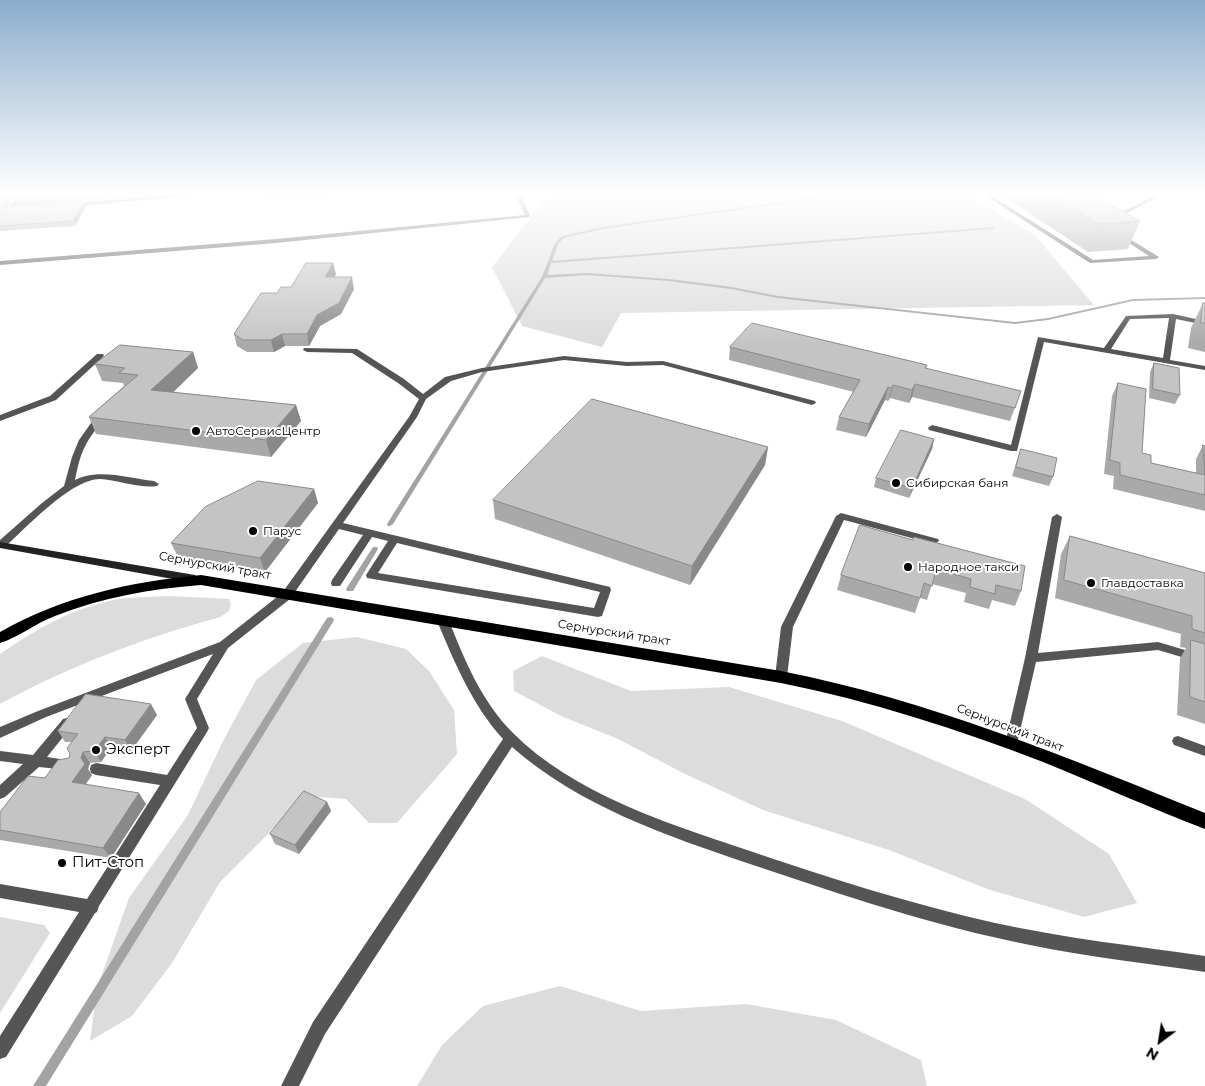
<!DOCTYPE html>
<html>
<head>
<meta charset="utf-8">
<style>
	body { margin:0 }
	#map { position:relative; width:1205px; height:1086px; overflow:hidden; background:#fff; font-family:Montserrat,sans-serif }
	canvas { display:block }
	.north { position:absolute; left:1135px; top:1016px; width:50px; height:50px; -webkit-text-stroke:4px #fff; paint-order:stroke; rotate:211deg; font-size:14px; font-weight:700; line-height:20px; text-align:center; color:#000 }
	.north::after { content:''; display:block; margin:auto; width:18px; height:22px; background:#000; clip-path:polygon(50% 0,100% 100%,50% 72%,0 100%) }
</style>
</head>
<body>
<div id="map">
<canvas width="1205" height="1086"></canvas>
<div class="north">N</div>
</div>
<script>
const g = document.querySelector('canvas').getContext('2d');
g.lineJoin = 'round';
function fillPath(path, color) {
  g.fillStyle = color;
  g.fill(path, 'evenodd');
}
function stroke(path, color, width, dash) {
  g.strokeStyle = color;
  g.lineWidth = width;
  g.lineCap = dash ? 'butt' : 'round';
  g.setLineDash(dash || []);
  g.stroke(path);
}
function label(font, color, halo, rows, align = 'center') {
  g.font = font + ' Montserrat,sans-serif';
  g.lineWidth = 4;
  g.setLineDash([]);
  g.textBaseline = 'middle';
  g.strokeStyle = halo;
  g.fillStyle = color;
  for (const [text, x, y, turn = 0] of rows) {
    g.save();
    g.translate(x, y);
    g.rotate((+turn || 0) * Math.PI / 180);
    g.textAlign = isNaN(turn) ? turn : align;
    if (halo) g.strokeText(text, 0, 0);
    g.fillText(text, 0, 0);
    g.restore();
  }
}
fillPath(new Path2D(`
	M630,194H966L1035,235L1094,305L621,313L602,347L522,326L492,267L545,199Z
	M168,596L229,599L231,605L229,611L220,617C141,639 72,665 0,704V654C37,628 80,604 126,598C140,597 154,597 168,596Z
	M357,637L406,649L429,671L454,710L457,754L397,823H369L346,799L306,796L220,882L172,963L132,1016L90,1041L97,988L129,898L188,815L223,741L256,680L303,643Z
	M542,656L631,691L729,687L842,721L1025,799L1109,854L1137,903L1084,917L990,890L889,850L763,810L683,773L618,739L561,716L514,691L513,671Z
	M0,917L44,925L50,933L0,1013Z
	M560,986L641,1011L746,1004L836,1020L921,1060L927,1086H417L442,1045L483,1006Z`), '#dcdcdc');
fillPath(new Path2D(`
	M838,194H851L603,229L564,238L559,243L552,261L993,227L995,228L993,229L551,263L547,275L587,273L669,279L731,287L778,296L1015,322L1048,318L1133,299L1205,297V299L1133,301L1048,320L1015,324L778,298L731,289L669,281L587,275L545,278L393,524L390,526H388L387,524L542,277L555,243L562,236L603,227Z
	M373,547H377L378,549L353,591H347L346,589Z
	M330,617L333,618L334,620L333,622L46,1086H33L327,618Z`), '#a3a3a3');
fillPath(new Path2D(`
	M983,194H989L1093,260L1149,256L1118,236V234L1120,233L1159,257L1156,259L1090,263Z
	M1158,194H1165L1115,219L1110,218Z
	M1173,314L1205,321V325L1176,319L1170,360L1205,366V370L1044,342L1017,451H1011L929,430L928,428L932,425L1011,445L1038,337L1104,348L1126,316ZM1169,318L1163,358L1111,349L1130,319Z
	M304,348L357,349L404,379L423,394L445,377L482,368L564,356L627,362L663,361L815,401L816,403L812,405L663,365L627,366L564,360L482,372L451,381L426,399L417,417L343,523L610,587L611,590L602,616L598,617L367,578L366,575L388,541L372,537L340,586H332L331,583L332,580L363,535L339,529L290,599L228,648L197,699L209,728L207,732L99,906L97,912L95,913L6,1057L0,1059V1036L79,912L0,898V884L87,899L160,785L96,775L91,773L90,769L91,765L96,763L167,775L197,728L185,699L213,654L46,717L0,738V727L38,711L220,642L282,593L409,417L419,399L398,383L352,353L307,352L303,350ZM397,543L600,592L594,608L378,573Z
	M97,354H103L104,356L56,400L0,421V415L50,396Z
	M102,414L106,417C86,441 81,449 75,480C99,468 128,478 154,481L159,484L157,486C143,489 117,480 100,479C71,479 26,528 5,547L0,548V540L42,503L64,486L72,457L79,440L91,423L99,415Z
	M841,513L938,539L939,541L934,544L844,520L793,627L787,677L785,680L781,682L777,680L775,677L781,627L836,516Z
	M1057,514L1062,517L1038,653L1158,642L1205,656V664L1158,650L1036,662L1017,744L1015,748L1011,749L1007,748L1005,744L1025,658L1052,517Z
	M443,617L447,618L449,621C465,661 482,702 513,733C573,793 666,823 744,849C827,877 910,904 995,923C1064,938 1135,946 1205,956V972C1147,963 1087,957 1030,945C934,926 842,895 750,864C667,836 579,806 512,747L325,1034L299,1086H281L313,1022L503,739C472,705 455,663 437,621L439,618Z
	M67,718L71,719L73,723L71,727L47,757L73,761L74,765L73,769L68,770L39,767L5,797L0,799V785L23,764L0,761V751L33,755L63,719Z
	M1178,736L1205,746V756L1174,745L1172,741L1174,737Z`), '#555');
fillPath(new Path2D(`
	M19,194H24L13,211H9L8,210Z
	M179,194H205L71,207L68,205L71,203Z
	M515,194H521L530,217L276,243L0,265V261L276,239L525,215Z`), '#555');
fillPath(new Path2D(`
	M0,542L195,575L200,579L195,583L0,548Z`), '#222');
fillPath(new Path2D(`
	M201,575L781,671C929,700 1066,757 1205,813V829C1150,808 1097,784 1043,762C957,729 871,701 781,683L201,585C151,589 102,597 55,616C36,623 19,637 0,643V632C63,596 130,582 201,575Z`), '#000');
fillPath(new Path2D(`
	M0,194L8,207L84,201L86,206L75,226L0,231Z
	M268,194H343L289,199H269Z
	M1000,194H1093L1140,221L1128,249L1088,252Z
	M336,274L334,277L354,289L341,314L320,326L309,346H285L274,352H247L237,346L234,334L277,293L291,287Z
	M1203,303H1205V352L1188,348L1191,328Z
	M730,347L927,365L926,369L1021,391L1010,421L912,397L909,403L890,398L888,401L885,400L866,437L836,430L839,417L854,392L729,360Z
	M193,352L198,368L173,392L296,405L301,421L271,457L96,434L89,417L124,386L123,383L102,381L95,364Z
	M1154,363L1180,395L1175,404L1149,398L1150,372Z
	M1118,383L1142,453L1151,463L1196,473V459L1203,445L1205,446V511L1113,489L1114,476L1104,474L1112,396Z
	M934,439L932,449L909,498L874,487L876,478Z
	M768,447L765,465L690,585L495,519L493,500Z
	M1021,449L1053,477L1049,486L1012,476Z
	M314,489L318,503L265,572L178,557L171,543Z
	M860,525L1021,591L1015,606L992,600L989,609L964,602L966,593L932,584L927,600L920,598L915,613L837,590L841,575Z
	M1070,536L1205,573V724L1177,715L1180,658L1186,648L1180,647L1181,634L1055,598L1061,554Z
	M157,715L131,751L111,748L101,762L90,763L88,769L92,775L86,784L146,804L111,858L0,840V812L69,758L71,742H65L58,731Z
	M327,802L331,811L299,854L275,844L270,834Z`), '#a9a9a9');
fillPath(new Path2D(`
	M12,194H17L6,209L4,204Z
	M100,194H164L19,206L16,201Z
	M287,194H343L289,199Z
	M84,201L86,206L75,226L73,221Z
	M333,263L336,274L328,289L325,277Z
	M352,277L354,289L341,314L320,326L309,346L307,334L317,315Z
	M282,334L285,346L274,352L271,340Z
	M193,352L198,368L158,407L151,390Z
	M915,384L912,397L909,403L912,390Z
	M893,385L890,398L888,401L892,388Z
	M888,387L885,400L866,437L869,424Z
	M296,405L301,421L271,457L266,440Z
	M934,439L932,449L909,498L912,488Z
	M768,447L765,465L690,585L692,566Z
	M314,489L318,503L265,572L260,558Z
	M151,704L157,715L131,751L125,740Z
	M105,737L111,748L101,762L94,751Z
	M83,752L90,763L88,769L92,775L79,793L72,782Z
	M139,793L146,804L111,858L103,848Z
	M327,802L331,811L299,854L295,845Z`), '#898989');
const building = new Path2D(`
	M0,194H12L4,204L5,207L84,201L73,221L0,226Z
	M20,194H100L16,201Z
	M1050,194H1093L1140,221L1099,224Z
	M306,263H333L325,277H352L339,303L317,315L307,334H282L271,340H243L234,334L261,293H277L281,287H291Z
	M1203,303H1205V323H1201Z
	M752,323L927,365L925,368L1021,391L1015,408L915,384L912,390L893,385L892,388L888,387L869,424L839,417L860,380L730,347Z
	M120,345L193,352L151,390L296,405L266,440L89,417L138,375L119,373L125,368L95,364Z
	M1154,363L1179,368L1180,395L1153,389Z
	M1118,383L1146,389L1142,453L1151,455V463L1205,475V495L1120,475V463L1110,460Z
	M592,399L768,447L692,566L493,500Z
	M901,430L934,439L912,488L876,478Z
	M1203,445L1205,446V474Z
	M1021,449L1057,458L1053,477L1016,467Z
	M258,481L314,489L260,558L171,543L205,507Z
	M860,525L913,540L914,537L1025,566L1021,591L996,585L995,594L970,587L971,579L936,569L932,586L924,583L920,598L841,575Z
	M1070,536L1205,573V633L1192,629V616L1064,580Z
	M1191,640L1205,644V702L1190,697Z
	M86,694L151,704L125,740L105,737L94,751L83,752L81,758L85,764L72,782L139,793L103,848L0,830V812L28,776L45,778L58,760L69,758L70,754L67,748L78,734L58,731Z
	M304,791L327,802L295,845L270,834Z`);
fillPath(building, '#c4c4c4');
stroke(building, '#898989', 1);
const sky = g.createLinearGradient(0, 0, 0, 346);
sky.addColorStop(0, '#8cadcc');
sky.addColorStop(0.56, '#fff');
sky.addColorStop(1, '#ffffff00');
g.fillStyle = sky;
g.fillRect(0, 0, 1205, 346);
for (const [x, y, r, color] of [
	[196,431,5,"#000"],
	[896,483,5,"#000"],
	[253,531,5,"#000"],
	[908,567,5,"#000"],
	[1091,583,5,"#000"],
	[96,750,5,"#000"],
	[62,863,5,"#000"]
]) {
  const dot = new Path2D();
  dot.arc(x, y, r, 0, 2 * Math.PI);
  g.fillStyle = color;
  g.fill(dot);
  stroke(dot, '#fff', 2);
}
label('12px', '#000', '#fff', [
	["АвтоСервисЦентр",206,431],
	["Сибирская баня",906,483],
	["Парус",263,531],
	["Народное такси",918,567],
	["Главдоставка",1101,583]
], 'left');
label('12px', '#000', '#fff', [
	["Сернурский тракт",215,566,10],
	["Сернурский тракт",614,633,9],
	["Сернурский тракт",1010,728,21]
]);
label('15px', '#000', '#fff', [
	["Эксперт",106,750],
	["Пит-Стоп",72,863]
], 'left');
</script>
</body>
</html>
